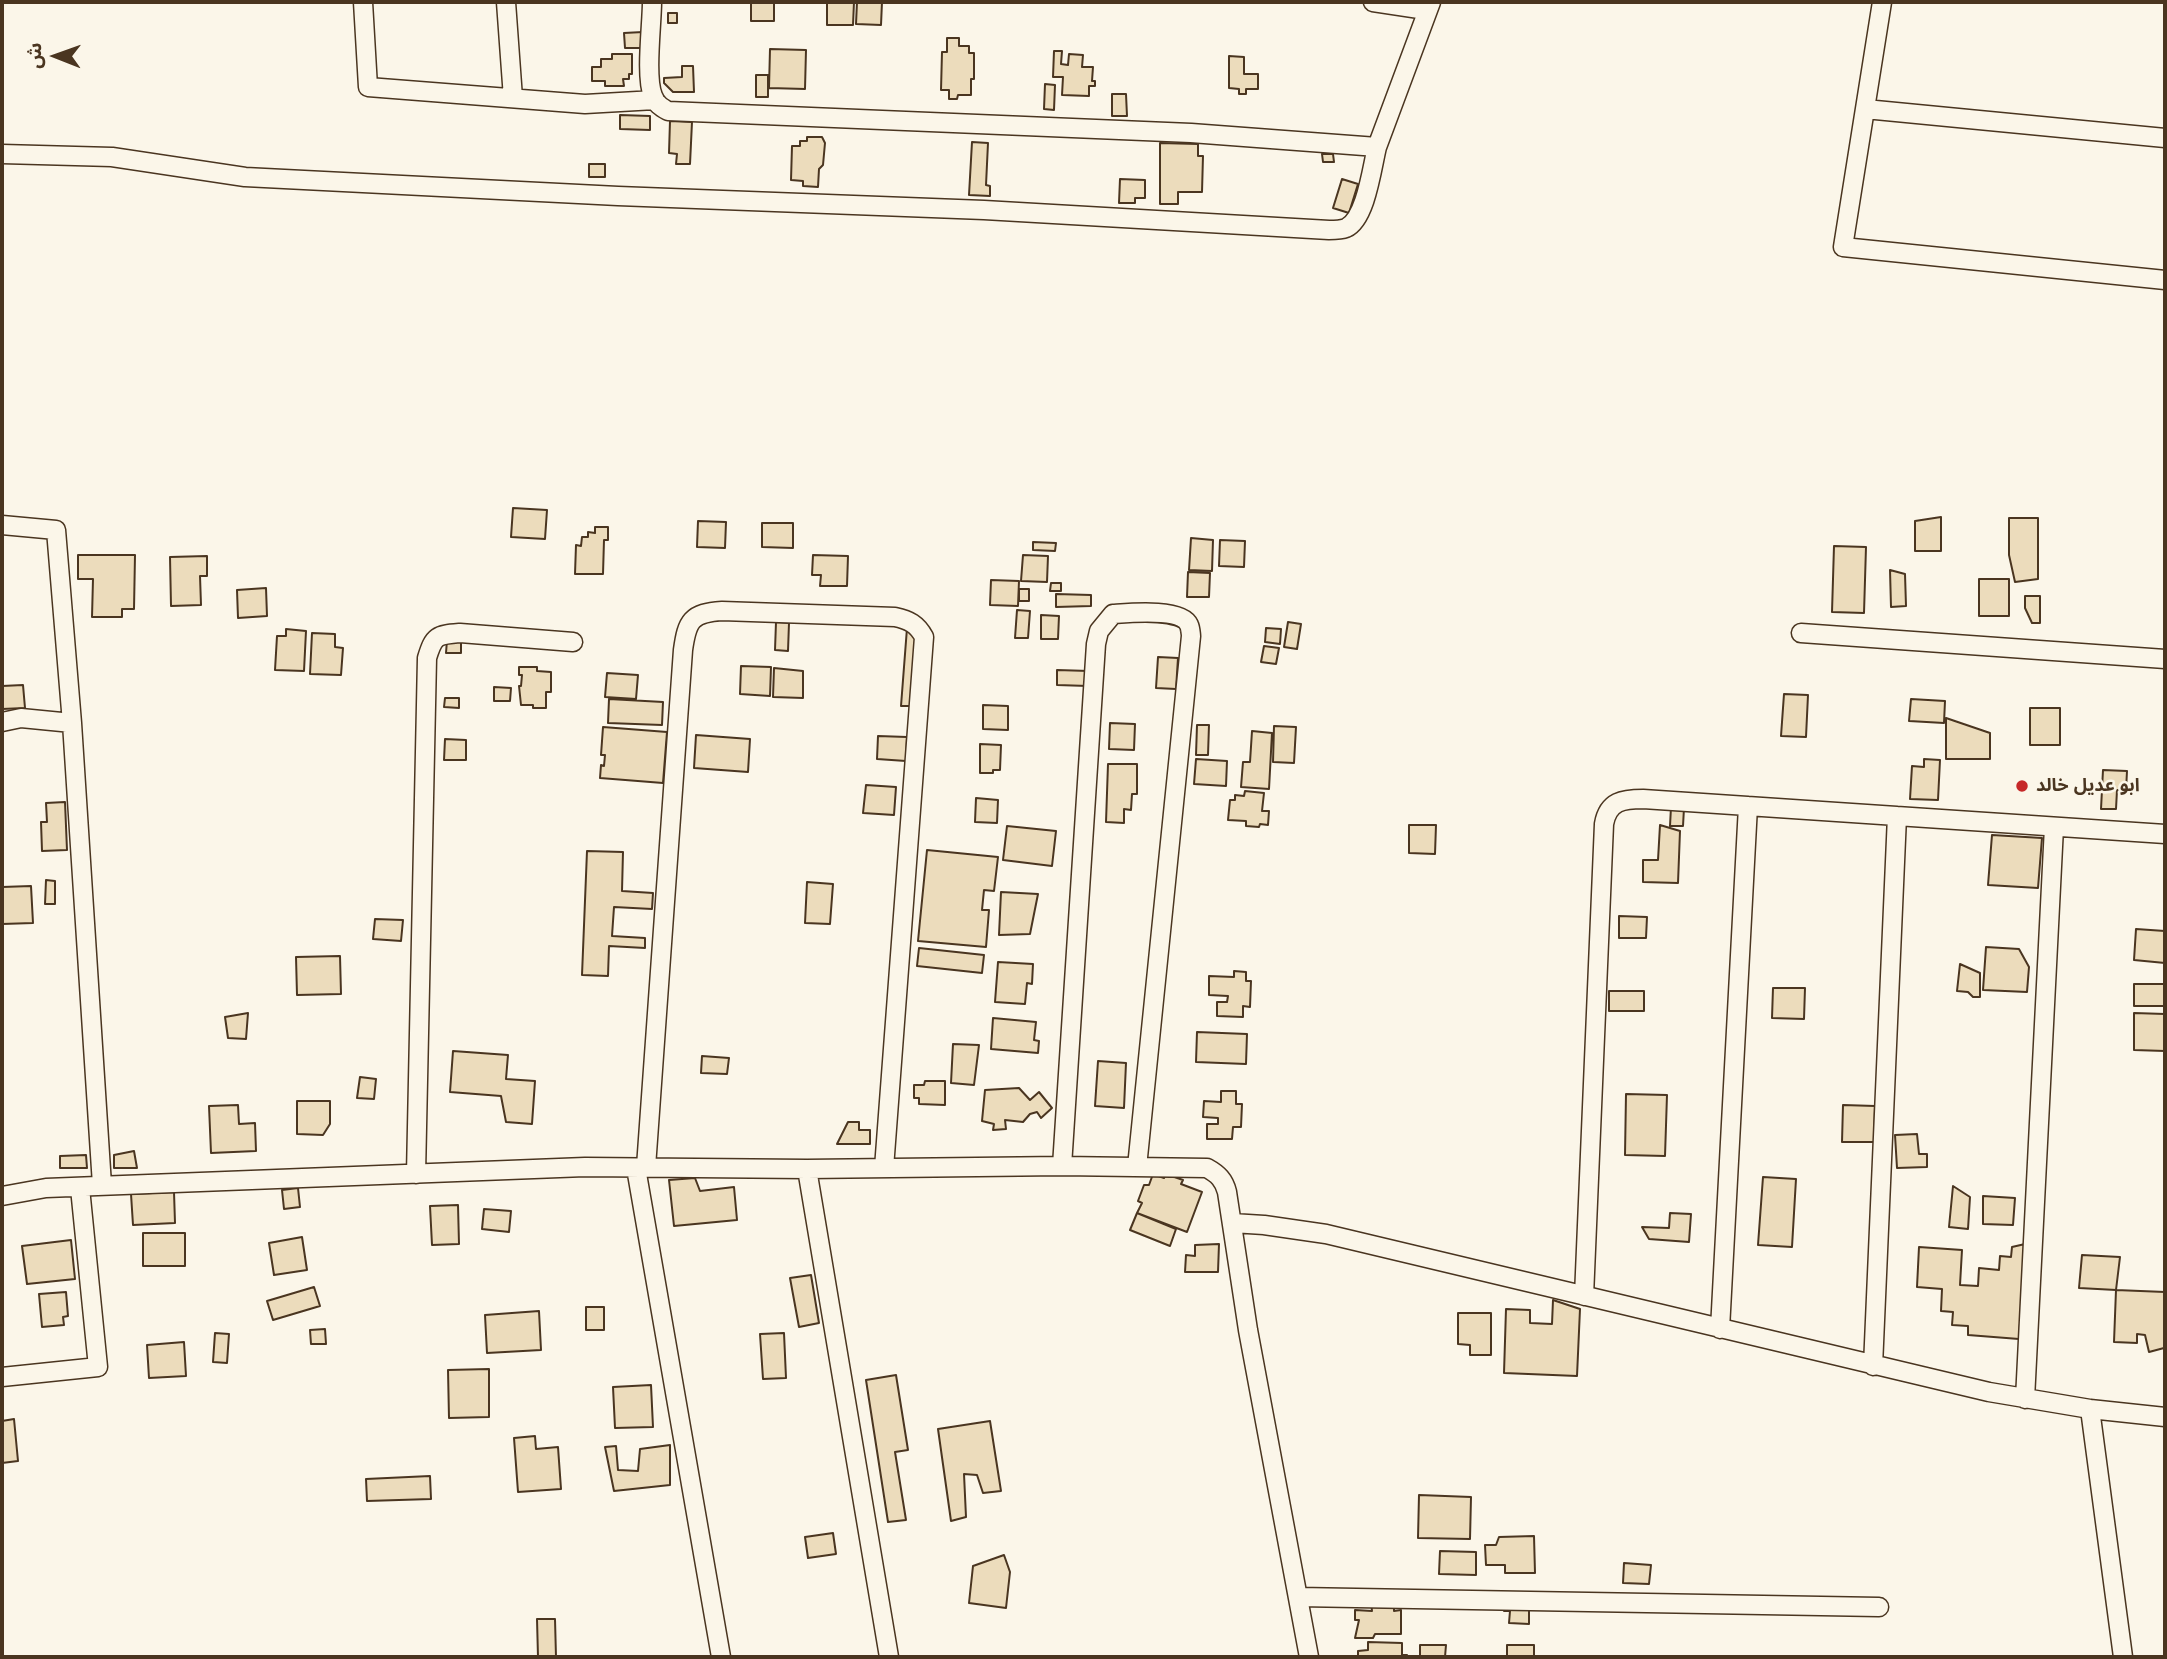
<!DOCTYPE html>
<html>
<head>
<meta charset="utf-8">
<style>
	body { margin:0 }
	#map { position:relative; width:2167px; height:1659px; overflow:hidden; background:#fbf6e9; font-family:Arial,"Noto Sans Arabic",sans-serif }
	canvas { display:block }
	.frame { position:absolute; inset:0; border:4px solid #4a3520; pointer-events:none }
	.north { position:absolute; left:21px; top:21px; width:70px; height:70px; -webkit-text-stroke:5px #fbf6e9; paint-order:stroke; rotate:271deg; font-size:19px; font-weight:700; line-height:28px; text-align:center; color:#4a3520 }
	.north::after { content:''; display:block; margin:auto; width:24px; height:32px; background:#4a3520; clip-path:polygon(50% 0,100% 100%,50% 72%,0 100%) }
</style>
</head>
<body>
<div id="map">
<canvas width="2167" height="1659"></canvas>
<div class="frame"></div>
<div class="north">ش</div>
</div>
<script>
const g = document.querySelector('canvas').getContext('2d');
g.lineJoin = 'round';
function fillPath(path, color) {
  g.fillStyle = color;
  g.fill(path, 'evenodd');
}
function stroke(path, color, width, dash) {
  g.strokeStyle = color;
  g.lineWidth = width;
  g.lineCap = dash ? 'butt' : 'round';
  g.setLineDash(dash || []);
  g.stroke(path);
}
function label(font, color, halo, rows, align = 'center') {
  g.font = font + ' Arial,"Noto Sans Arabic",sans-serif';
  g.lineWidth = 5;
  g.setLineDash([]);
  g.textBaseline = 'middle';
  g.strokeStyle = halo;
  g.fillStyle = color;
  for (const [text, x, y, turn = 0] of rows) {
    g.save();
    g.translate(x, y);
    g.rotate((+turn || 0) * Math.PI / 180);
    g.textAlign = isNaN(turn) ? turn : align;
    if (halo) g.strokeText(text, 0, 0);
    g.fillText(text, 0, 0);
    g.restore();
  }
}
const building = new Path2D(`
	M751,2H774V21H751Z
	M827,2H854L853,25H827Z
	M857,2H882L881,25L856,24Z
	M668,13H677V23H668Z
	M643,32V48H625L624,33Z
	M947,38H959V46H969V53H974V79H971V95H958L957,99H949V90H941L942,52H947Z
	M770,49L806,50L805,89L769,88Z
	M1054,51H1062L1061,64L1068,65L1069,54L1083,55L1082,67H1093L1092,81H1095V86H1089V96L1062,95L1063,77H1053Z
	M612,54H632V74H629V79H623L624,86H605V81H592V67H601V59H612Z
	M1229,56L1244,57V74H1258V89H1246V94H1239V89L1229,88Z
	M682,66H693L694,92H673L664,83V78L682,77Z
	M756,75H768V97H756Z
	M1045,84L1055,85L1054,110L1044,109Z
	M1112,94H1126L1127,116H1112Z
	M620,115L650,116V130L620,129Z
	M670,121L692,122L690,164H676L677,154L669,153Z
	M807,137H822L825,143L823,165L819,169L818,187L803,186V181L791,180L792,146H800V141H807Z
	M972,142L988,143L986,185L990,186V196L969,195Z
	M1160,143L1198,144V156H1203L1202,192H1178V204H1160Z
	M1322,154H1333L1334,162H1323Z
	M589,164H605V177H589Z
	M1120,179L1145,180V198H1135V203H1119Z
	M1342,179L1358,184L1349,213L1333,208Z
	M513,508L547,510L545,539L511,537Z
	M1941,517V551H1915V521Z
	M2009,518H2038V579L2015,582L2009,555Z
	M698,521L726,522L725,548L697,547Z
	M762,523H793V548L762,547Z
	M595,527H608V540H604L603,574H575L576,545L581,546L582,537H588V532L595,533Z
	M1191,538L1213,540L1212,571L1189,570Z
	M1220,540L1245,541L1244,567L1219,566Z
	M1033,542L1056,543L1055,551L1033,550Z
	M1834,546L1866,547L1864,613L1832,612Z
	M78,555H135L134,609H122V617H92L93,579H78Z
	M813,555L848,556L847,586H820L821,575H812Z
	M1023,555L1048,556L1047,582L1021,581Z
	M207,556V576H200L201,605L171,606L170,557Z
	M1890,570L1905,574L1906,606L1891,607Z
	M1188,572L1210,573L1209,597H1187Z
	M1979,579H2009V616H1979Z
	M991,580L1019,581L1018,606L990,605Z
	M1051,583H1061V591H1050Z
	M266,588L267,616L238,618L237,590Z
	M1019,589H1029V601H1019Z
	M1056,594L1091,595V606L1056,607Z
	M2025,596H2040V623H2032L2025,608Z
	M1017,610L1030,611L1028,638H1015Z
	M1041,615L1059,616L1058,639H1041Z
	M776,622L789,623L788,651L775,650Z
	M1288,622L1301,624L1297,649L1284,647Z
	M907,628L918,629L912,706H901Z
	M1266,628L1281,629L1280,644L1265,642Z
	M286,629L306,631L304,671L275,670L277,636H286Z
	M312,633L335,634V647L343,648L341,675L310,674Z
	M447,640H461V653H446Z
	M1264,646L1279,648L1276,664L1261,662Z
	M1158,657L1178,658L1176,689L1156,688Z
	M741,666L771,667L770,696L740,694Z
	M519,667H537V671L551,672V692H546V708H533V705H521L519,686H521L522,675H519Z
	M774,668L803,671V698L773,697Z
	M1057,670L1089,671L1088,686L1057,685Z
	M607,673L638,675L636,699L605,697Z
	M23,685L25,708L2,709V686Z
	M494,687L511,688L510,701H494Z
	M1784,694L1808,695L1806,737L1781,736Z
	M445,698H459V708L444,707Z
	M609,699L663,702L662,725L608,723Z
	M1911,699L1945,701L1944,723L1909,721Z
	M983,705L1008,706V730L983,729Z
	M2030,708H2060V745H2030Z
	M1946,718L1990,733V759H1946Z
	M1110,723L1135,724L1134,750L1109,749Z
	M1197,725H1209L1208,755H1196Z
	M1274,726L1296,727L1294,763L1273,762Z
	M603,727L667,732L663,783L600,778L601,765L604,766L605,755H601Z
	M1252,731L1272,733L1269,789L1241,787L1243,762H1250Z
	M696,735L750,739L748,772L694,768Z
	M878,736L907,737L906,761L877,759Z
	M445,739L466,740V760H444Z
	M980,744L1001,745L1000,770H993V773H980Z
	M1196,759L1227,761L1226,786L1194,784Z
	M1924,759L1940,760L1938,800L1910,799L1912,766L1924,767Z
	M1108,764H1137V794H1132L1131,810L1124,809V823L1106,822Z
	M2103,770L2127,771L2126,791L2117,790L2116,809H2101Z
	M866,785L896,787L894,815L863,813Z
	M1245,791L1264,793L1262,811H1269L1268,825L1260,824L1259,827L1246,826V821L1228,820L1230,800H1235V795L1244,796Z
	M976,798L998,800L997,823L975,822Z
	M65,802L67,850L42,851L41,822H47L46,803Z
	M1671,807L1684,808L1683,826H1670Z
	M1409,825H1436L1435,854L1409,853Z
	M1660,825L1680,831L1678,883L1643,882V860H1658Z
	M1007,826L1056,831L1052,866L1003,860Z
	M1992,835L2042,838L2038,888L1988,885Z
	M927,850L998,857L994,891L984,890L982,910H989L986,947L918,941Z
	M587,851L623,852L622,891L653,893L652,909L614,907L612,936L645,938V948L609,946L608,976L582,975Z
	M46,880L55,881V904H45Z
	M807,882L833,884L830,924L805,923Z
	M31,886L33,923L2,924V887Z
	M1001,892L1038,894L1030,934L999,935Z
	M1619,916L1647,917L1646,938H1619Z
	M375,919L403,920L401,941L373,939Z
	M2136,929L2165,931V963L2134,960Z
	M1986,947L2019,949L2029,967L2027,992L1983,990Z
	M919,948L984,955L982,973L917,966Z
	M340,956L341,994L297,995L296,957Z
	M998,962L1033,964L1032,984L1027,983L1025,1004L995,1002Z
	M1960,964L1980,973V997H1973L1968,992L1957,991Z
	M1234,971L1246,972V981H1251L1250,1007L1243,1006V1017L1217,1016V1002H1227L1228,996L1209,995V976L1234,977Z
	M2134,984H2165V1006H2134Z
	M1773,988H1805L1804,1019L1772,1018Z
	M1609,991H1644V1011H1609Z
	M248,1013L246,1039L228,1038L225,1017Z
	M2134,1013L2165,1014V1051L2134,1050Z
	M993,1018L1036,1022L1034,1040L1039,1041L1038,1053L991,1049Z
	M1197,1032L1247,1034L1246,1064L1196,1062Z
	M953,1044L979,1045L974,1085L951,1083Z
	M453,1051L508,1055L506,1079L535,1081L532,1124L506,1122L501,1096L450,1092Z
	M702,1056L729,1058L727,1074L701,1073Z
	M1098,1061L1126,1063L1124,1108L1095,1106Z
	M360,1077L376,1079L374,1099L357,1098Z
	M925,1081H945V1105L919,1104V1098H914V1085H924Z
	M1019,1088L1030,1100L1039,1092L1052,1108L1041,1118L1037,1112L1030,1114L1023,1122L1005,1120L1006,1129L993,1130L994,1124L982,1121L985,1090Z
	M1221,1091H1236V1104H1242L1241,1127H1233L1232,1139H1207V1124H1218V1118L1203,1117L1204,1101L1221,1102Z
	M1626,1094L1667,1095L1665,1156L1625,1155Z
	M297,1101H330V1124L323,1135L297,1134Z
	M238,1105L239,1124L255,1123L256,1151L211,1153L209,1106Z
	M1843,1105L1875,1106L1874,1142H1842Z
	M848,1122H859V1130H870V1144H837Z
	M1917,1134L1919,1154H1927V1167L1897,1168L1895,1135Z
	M134,1151L137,1168H114V1155Z
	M86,1155L87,1168H60V1156Z
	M1153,1174L1164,1178L1166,1174L1183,1180L1181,1184L1202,1192L1187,1232L1137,1213L1142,1203L1138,1201L1144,1185H1149Z
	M1763,1177L1796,1179L1792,1247L1758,1245Z
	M695,1178L700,1191L734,1187L737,1220L674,1226L669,1180Z
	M1953,1186L1970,1197L1968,1229L1949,1227Z
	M298,1188L300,1207L284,1209L282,1190Z
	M174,1192L175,1223L133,1225L131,1194Z
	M1983,1196L2015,1198L2013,1225L1983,1224Z
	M458,1205L459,1244L432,1245L430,1206Z
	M484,1209L511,1211L509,1232L482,1229Z
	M1137,1213L1176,1229L1170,1246L1130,1230Z
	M1670,1213L1691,1214L1689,1242L1649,1239L1642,1227L1669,1228Z
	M143,1233H185V1266H143Z
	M302,1237L307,1270L274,1275L269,1243Z
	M71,1240L75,1279L27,1284L22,1246Z
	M1219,1244L1218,1272H1185L1186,1255L1195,1256V1245Z
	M2025,1244L2019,1339L1968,1335V1326L1952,1325L1953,1312L1941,1311L1942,1289L1917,1287L1919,1247L1962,1250L1960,1285L1978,1286L1979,1268L1999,1270L2000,1256L2011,1257L2012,1247Z
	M2082,1255L2120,1257L2116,1290L2079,1288Z
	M811,1275L819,1323L799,1327L790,1278Z
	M314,1287L320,1306L273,1320L267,1301Z
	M2116,1290L2165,1292L2164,1348L2149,1352L2145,1335L2137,1334V1343L2114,1342Z
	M66,1292L68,1316L63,1317L64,1325L42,1327L39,1294Z
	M1553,1300L1580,1309L1577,1376L1504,1373L1506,1309L1530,1310V1323L1552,1324Z
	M586,1307H604V1330H586Z
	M539,1311L541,1350L487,1353L485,1315Z
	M1458,1313H1491V1355H1470V1345L1458,1344Z
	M325,1329L326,1344H311L310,1330Z
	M215,1333L229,1334L227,1363L213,1362Z
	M784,1333L786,1378L763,1379L760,1334Z
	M184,1342L186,1376L149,1378L147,1345Z
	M489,1369V1417L449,1418L448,1370Z
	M896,1375L908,1450L895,1452L906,1520L888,1522L866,1380Z
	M651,1385L653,1427L615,1428L613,1387Z
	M14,1419L18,1461L2,1463V1421Z
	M990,1421L1001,1491L983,1493L977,1475L964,1474L966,1517L951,1521L938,1429Z
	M535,1436L536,1449L558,1447L561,1489L518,1492L514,1438Z
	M670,1445V1485L614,1491L605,1447L616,1446L618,1470L638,1471L640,1449Z
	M430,1476L431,1499L367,1501L366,1479Z
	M1419,1495L1471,1497L1470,1539L1418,1538Z
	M833,1533L836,1554L808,1558L805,1537Z
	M1534,1536L1535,1573H1505V1565H1486L1485,1545H1496L1499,1537Z
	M1440,1551L1476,1552V1575L1439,1574Z
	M1004,1555L1010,1572L1006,1608L969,1603L973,1566Z
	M1624,1563L1651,1565L1649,1584L1623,1583Z
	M1394,1599V1611L1401,1610V1634H1375L1373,1638H1355L1359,1620H1355V1610L1372,1611L1371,1602Z
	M1504,1602L1529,1603V1624L1509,1623L1510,1611H1504Z
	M537,1619H555L556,1657H538Z
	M1368,1642L1402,1643V1655H1407V1657H1358V1651L1368,1650Z
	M1420,1645H1446L1445,1657H1420Z
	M1507,1645H1534V1657H1507Z`);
fillPath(building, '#ecdcbc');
stroke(building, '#4a3520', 2);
const minor = new Path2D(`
	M363,2L368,87L585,104L655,100
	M506,2L513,98
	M652,2C652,24 645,77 653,96C656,104 661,107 668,111L1191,133L1377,147L1431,2
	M1373,2L1426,10
	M1882,2L1843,247L2165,280
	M1865,109L2165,138
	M2,154L112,157L245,177L618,196L984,210L1329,230C1335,230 1341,230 1346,228C1366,219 1372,167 1377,147
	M2,525L56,530L72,723L102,1185
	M1801,633L2165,659
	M2,722L21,718L72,723
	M1062,1166L1096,644L1099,631L1113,614C1129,613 1182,608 1189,625C1190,626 1191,635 1191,636L1137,1167
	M646,1167L683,650C687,621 691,613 722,611L895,617C909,620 917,624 924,637L884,1168
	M636,1168L721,1657
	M807,1169L889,1657
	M416,1174L427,658C434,635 437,635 460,633L573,642
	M2,1196L46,1188L585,1167L807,1169L1062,1166L1207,1168C1218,1174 1224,1180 1227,1192L1248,1330L1309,1657
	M1232,1223L1264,1225L1326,1234L1989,1392L2090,1409L2165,1417
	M1584,1296L1604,824C1608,801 1623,799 1643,799L2165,834
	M1720,1329L1748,806
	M1873,1366L1897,816
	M2,1377L98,1367L80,1188
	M2025,1399L2054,827
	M2090,1409L2123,1657
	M1298,1597L1879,1607`);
stroke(minor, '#4a3520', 21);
stroke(minor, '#fbf6e9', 18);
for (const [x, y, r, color] of [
	[2022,786,7,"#c62828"]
]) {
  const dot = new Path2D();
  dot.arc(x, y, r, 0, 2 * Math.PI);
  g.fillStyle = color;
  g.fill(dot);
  stroke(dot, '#fbf6e9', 2.5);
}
label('bold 18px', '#4a3520', '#fbf6e9', [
	["ابو عديل خالد",2036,786]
], 'left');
</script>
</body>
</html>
